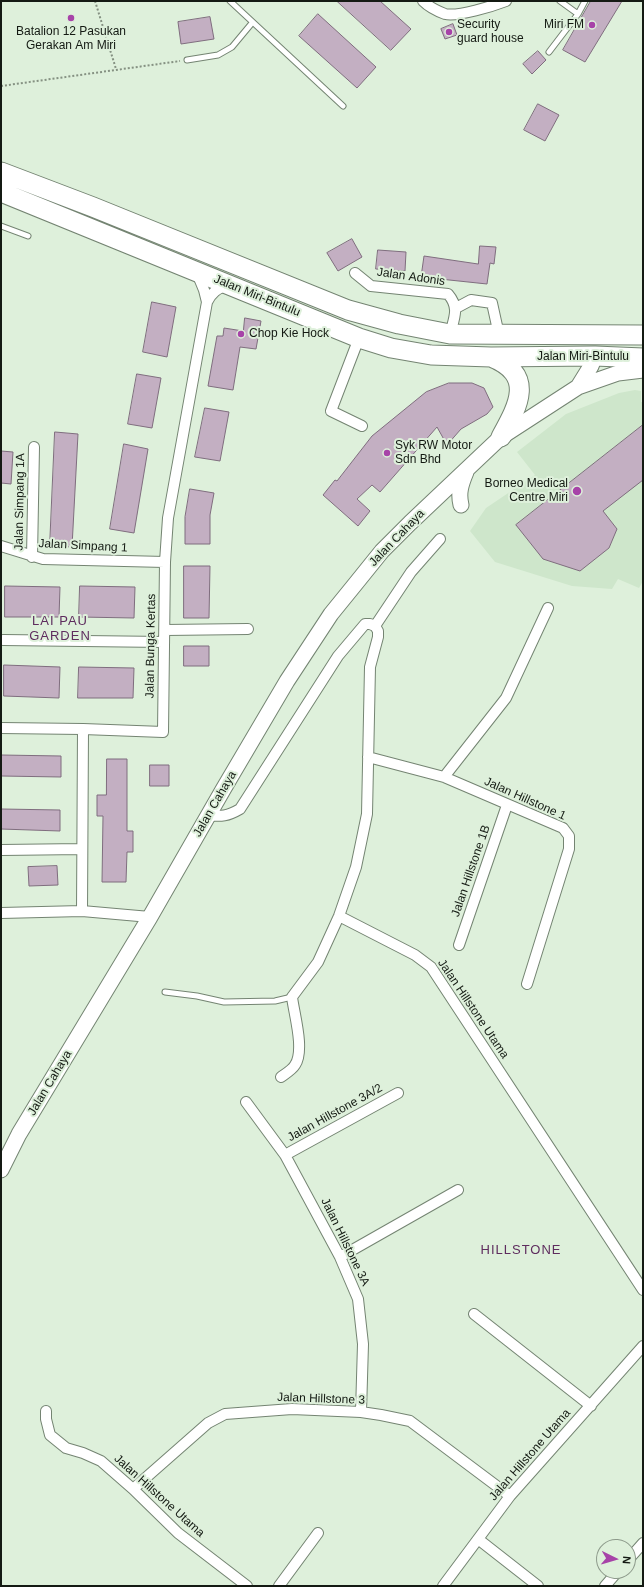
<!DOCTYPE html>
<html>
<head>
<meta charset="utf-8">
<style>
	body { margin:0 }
	#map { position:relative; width:644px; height:1587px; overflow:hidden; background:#def0db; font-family:Arial,sans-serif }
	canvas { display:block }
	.frame { position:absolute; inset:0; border:2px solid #141a13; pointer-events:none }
	.north { position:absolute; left:596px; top:1539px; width:40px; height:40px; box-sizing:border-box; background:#def0db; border:1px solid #8d9a8b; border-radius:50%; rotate:95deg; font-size:11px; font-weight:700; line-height:16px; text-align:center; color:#141a13 }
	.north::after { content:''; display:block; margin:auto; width:14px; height:18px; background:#a743a8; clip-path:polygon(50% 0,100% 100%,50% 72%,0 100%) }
</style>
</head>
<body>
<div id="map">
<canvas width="644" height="1587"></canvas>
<div class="frame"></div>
<div class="north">N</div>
</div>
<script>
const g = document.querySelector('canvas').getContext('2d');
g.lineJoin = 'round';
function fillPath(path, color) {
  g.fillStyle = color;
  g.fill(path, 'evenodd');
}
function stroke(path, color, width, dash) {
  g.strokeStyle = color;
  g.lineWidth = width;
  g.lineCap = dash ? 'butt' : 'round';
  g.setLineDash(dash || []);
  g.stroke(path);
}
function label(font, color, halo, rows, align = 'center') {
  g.font = font + ' Arial,sans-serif';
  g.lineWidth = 4;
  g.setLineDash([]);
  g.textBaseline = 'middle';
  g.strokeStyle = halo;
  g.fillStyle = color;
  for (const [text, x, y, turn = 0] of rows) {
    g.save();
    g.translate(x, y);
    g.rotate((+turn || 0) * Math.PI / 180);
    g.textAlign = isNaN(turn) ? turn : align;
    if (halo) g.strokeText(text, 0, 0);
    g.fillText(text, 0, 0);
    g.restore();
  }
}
fillPath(new Path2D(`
	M635,390L641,391V402H643V581L639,588L618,579L612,589L572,586L495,562L470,531L486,508L535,475L517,452L566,414L619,393Z`), '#cee6cb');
const building = new Path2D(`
	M337,1H380L411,29L391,50Z
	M591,1H622L585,62L563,50Z
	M318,14L376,67L357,88L299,36Z
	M210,17L214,39L181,44L178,22Z
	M453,24L457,35L445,39L441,29Z
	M538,51L546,60L532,74L523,64Z
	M538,104L559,115L545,141L524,130Z
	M352,239L362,257L338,271L327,253Z
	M480,246L496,247L494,264L490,263L487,284L421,277L424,256L478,264Z
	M378,250L406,252L405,271L376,269Z
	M152,302L176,307L167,357L143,352Z
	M245,318L261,321L256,349L240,347L233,390L208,386L217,336H223L224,328L243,331Z
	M137,374L161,378L152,428L128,424Z
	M449,383H472L484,388L493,407L487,414L461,429L447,445L437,427L380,492L372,485L357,499L370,511L358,526L323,495L335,480L337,481L372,436L426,392Z
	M205,408L229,412L220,461L195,457Z
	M643,425V480L603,511L617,529L609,548L580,571L543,559L516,525Z
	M55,432L78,434L72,547L50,546Z
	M124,444L148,449L134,533L110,529Z
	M1,451L13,452L11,484L1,483Z
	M190,489L214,493L210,515V544H185V517Z
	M184,566H210L209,618H184Z
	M5,586L60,587L59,617H5Z
	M80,586L135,587L134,618L79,617Z
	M184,646H209V666H184Z
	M4,665L60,667L59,698L4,696Z
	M79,667L134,668L133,698H78Z
	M1,755L61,756V777L1,776Z
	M107,759H127V831H133V852H127L126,882H102L103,816H97V795H106Z
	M150,765H169V786H150Z
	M1,809L60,810V831L1,829Z
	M57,866L58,885L29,886L28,867Z`);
fillPath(building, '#c3afc2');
stroke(building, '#7f6d7e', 1);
const lane = new Path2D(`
	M230,1L343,106
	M560,1L578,14
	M549,52L578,14L585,1
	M187,60L218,55L232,47L252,23
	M1,226L28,236
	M165,992L197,996L224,1002L275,1001L292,997`);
const street = new Path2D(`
	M423,1C429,7 437,11 445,14C458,17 493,6 506,1
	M197,273L204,290L207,302
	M355,273L371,286L448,294C460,308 454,318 450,334
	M456,308L471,300L492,303L499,335
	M359,338L331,411L362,426
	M1,546L43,559L165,562
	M32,557L34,447
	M375,626L411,572L440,539
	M165,630L248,629
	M3,640L164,642
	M1,728L83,729
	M368,757L444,777L563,828L569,836V849L527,984
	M444,777L506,698L548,608
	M208,815C221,817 228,816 240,809L338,656L365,624H370L375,626
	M1,850L82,849
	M82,911L83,729L163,732L165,562L168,518L207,302C212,292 217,289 227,285
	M1,913L82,911L150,917
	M339,916L415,955L431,967L643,1290
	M459,945L507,805
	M281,1077C285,1074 292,1070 295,1065C305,1050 294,1014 292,997L318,962L339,916L356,867L367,814L370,667L378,637V631L375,626
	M246,1102L285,1155L340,1257L358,1299L363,1344L361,1412
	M285,1155L398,1093
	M340,1257L458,1190
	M474,1314L591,1406
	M46,1411V1419L50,1435L66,1448L83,1453L101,1461L133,1489L178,1533L247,1586
	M133,1489L208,1423L225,1414L292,1409L361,1412L381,1415L410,1421L510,1496
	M478,1539L538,1586
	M628,1560L643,1543
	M279,1586L318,1533
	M443,1586L510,1496L643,1346
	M605,1586L618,1571`);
const secondary = new Path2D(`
	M578,387L591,366L595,356
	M461,505C458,493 461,484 466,472
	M1,1170L19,1134L150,917L224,788L287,681L331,614L357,582L382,551L410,523L501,437L578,387L618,373L643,370`);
const highway = new Path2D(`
	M1,172L93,207L348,310L399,324L450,334L643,335
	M1,192L359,338L391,348L431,355L491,357L595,356L643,358
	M491,357C536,375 518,406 501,437`);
stroke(lane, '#748472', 7);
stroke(street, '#748472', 12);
stroke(secondary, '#748472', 17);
stroke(highway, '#748472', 21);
stroke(new Path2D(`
	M95,1L116,69
	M1,86L180,61`), '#859182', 2, [2, 2]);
stroke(lane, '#fff', 5);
stroke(street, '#fff', 10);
stroke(secondary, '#fff', 15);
stroke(highway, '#fff', 19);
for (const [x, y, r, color] of [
	[71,18,4,"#a743a8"],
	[592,25,4,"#a743a8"],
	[449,32,4,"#a743a8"],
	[241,334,4,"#a743a8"],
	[387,453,4,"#a743a8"],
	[577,491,5,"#a743a8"]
]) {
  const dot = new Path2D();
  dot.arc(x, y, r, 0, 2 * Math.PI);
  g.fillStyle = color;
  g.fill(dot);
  stroke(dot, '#def0db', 1.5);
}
label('12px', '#141a13', '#def0db', [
	["Security",457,25],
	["guard house",457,39],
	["Miri FM",584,25,"right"],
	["Batalion 12 Pasukan",71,32,"center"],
	["Gerakan Am Miri",71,46,"center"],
	["Chop Kie Hock",249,334],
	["Syk RW Motor",395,446],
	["Sdn Bhd",395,460],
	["Borneo Medical",568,484,"right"],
	["Centre Miri",568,498,"right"]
], 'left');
label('12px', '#141a13', '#def0db', [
	["Jalan Adonis",411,277,8],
	["Jalan Miri-Bintulu",257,296,22],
	["Jalan Miri-Bintulu",583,357],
	["Jalan Simpang 1A",20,502,-89],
	["Jalan Cahaya",397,538,-46],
	["Jalan Simpang 1",83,546,3],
	["Jalan Bunga Kertas",151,646,-89],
	["Jalan Hillstone 1",525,799,24],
	["Jalan Cahaya",215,804,-60],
	["Jalan Hillstone 1B",471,871,-71],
	["Jalan Hillstone Utama",473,1009,56],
	["Jalan Cahaya",50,1083,-59],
	["Jalan Hillstone 3A/2",335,1113,-29],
	["Jalan Hillstone 3A",345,1242,64],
	["Jalan Hillstone 3",321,1399,2],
	["Jalan Hillstone Utama",530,1455,-49],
	["Jalan Hillstone Utama",159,1496,42]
]);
g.letterSpacing = '1px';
label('13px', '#5e2c5e', '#def0db', [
	["LAI PAU",60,621],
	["GARDEN",60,636],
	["HILLSTONE",521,1250]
]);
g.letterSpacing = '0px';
</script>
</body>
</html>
